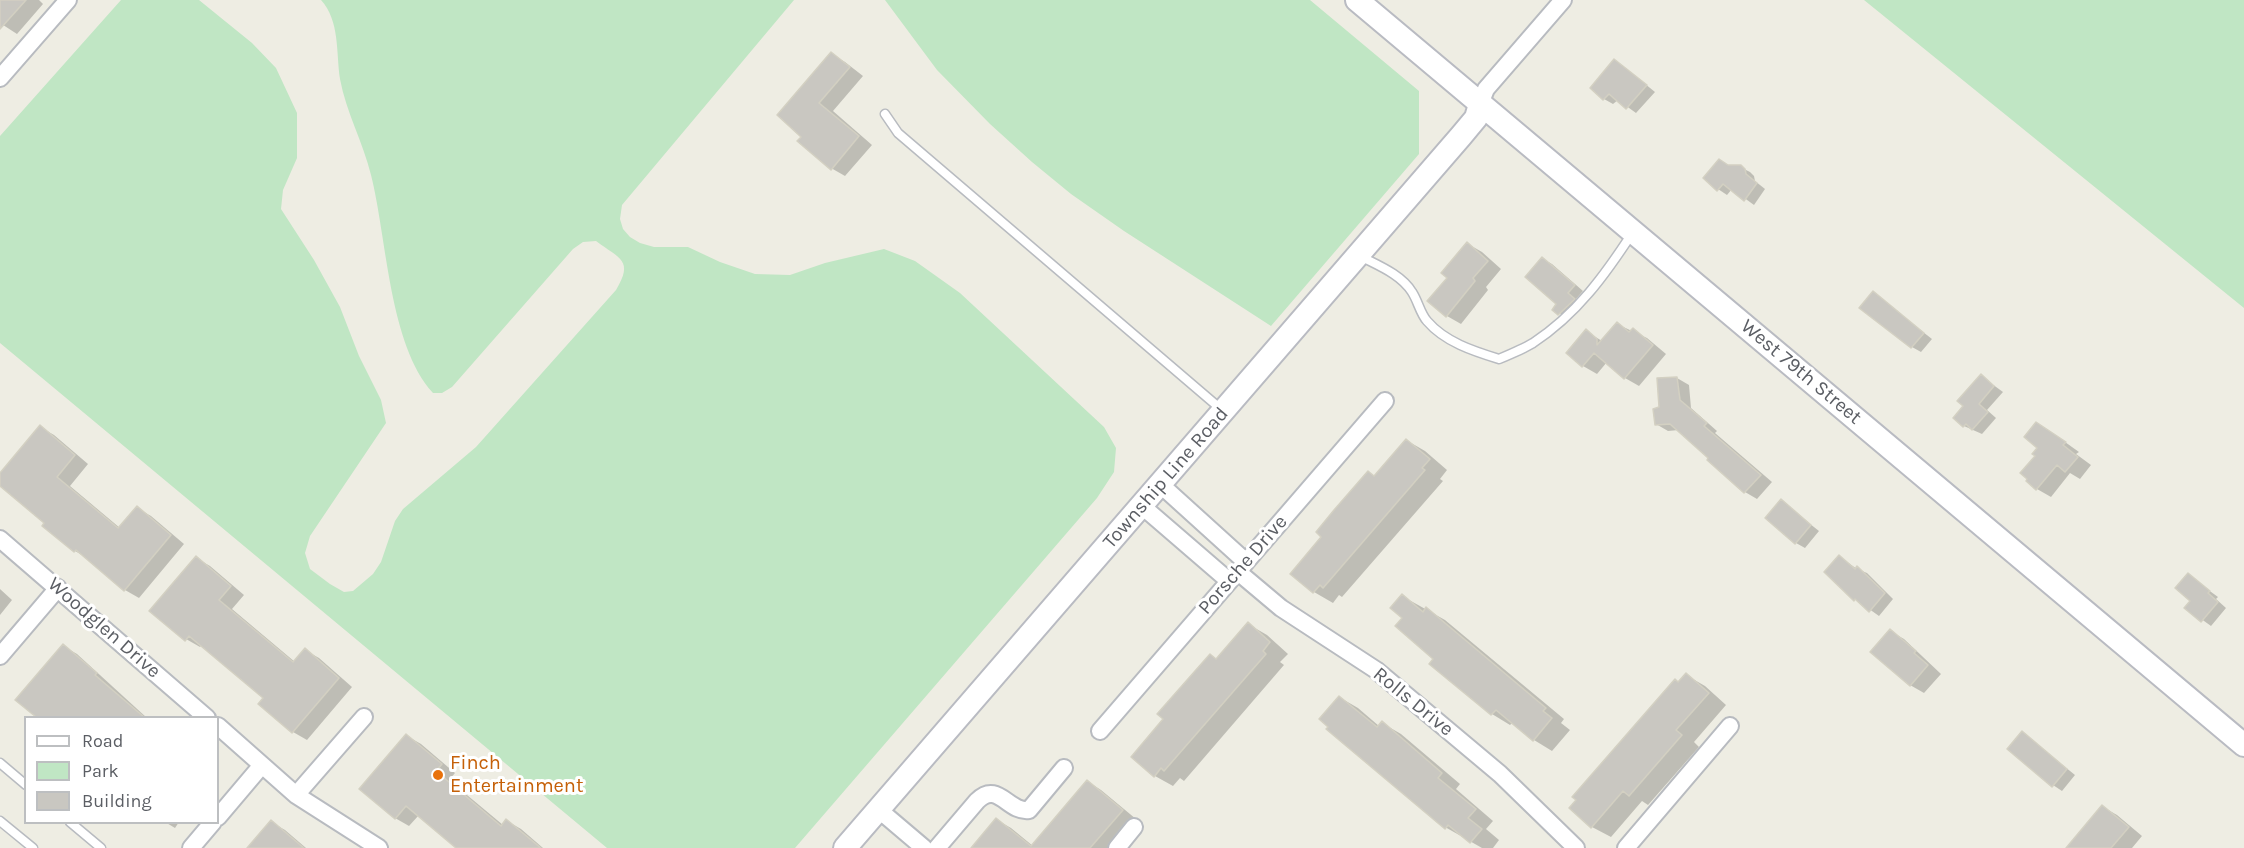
<!DOCTYPE html>
<html>
<head>
<meta charset="utf-8">
<style>
	body { margin:0 }
	#map { position:relative; width:2244px; height:848px; overflow:hidden; background:#eeede3; font-family:Karla,sans-serif }
	canvas { display:block }
	.legend { position:absolute; left:24px; top:716px; width:195px; height:108px; box-sizing:border-box; background:#fff; border:2px solid #bdbfc1; margin:0; padding:8px 10px; list-style:none; font-size:18px; color:#5b5e64 }
	.legend li { display:flex; align-items:center; gap:12px; height:30px }
	.legend b { width:30px; border:2px solid #bdbfc1 }
</style>
</head>
<body>
<div id="map">
<canvas width="2244" height="848"></canvas>
<ul class="legend">
<li><b style="height:8px;background:#fff"></b>Road</li>
<li><b style="height:16px;background:#c0e6c4"></b>Park</li>
<li><b style="height:16px;background:#c9c7c1"></b>Building</li>
</ul>
</div>
<script>
const g = document.querySelector('canvas').getContext('2d');
g.lineJoin = 'round';
function fillPath(path, color) {
  g.fillStyle = color;
  g.fill(path, 'evenodd');
}
function stroke(path, color, width, dash) {
  g.strokeStyle = color;
  g.lineWidth = width;
  g.lineCap = dash ? 'butt' : 'round';
  g.setLineDash(dash || []);
  g.stroke(path);
}
function label(font, color, halo, rows, align = 'center') {
  g.font = font + ' Karla,sans-serif';
  g.lineWidth = 6;
  g.setLineDash([]);
  g.textBaseline = 'middle';
  g.strokeStyle = halo;
  g.fillStyle = color;
  for (const [text, x, y, turn = 0] of rows) {
    g.save();
    g.translate(x, y);
    g.rotate((+turn || 0) * Math.PI / 180);
    g.textAlign = isNaN(turn) ? turn : align;
    if (halo) g.strokeText(text, 0, 0);
    g.fillText(text, 0, 0);
    g.restore();
  }
}
fillPath(new Path2D(`
	M121,0H199L252,43L276,68L297,113V158L283,190L281,209L314,260L340,307L359,356L381,400L386,423L310,536L305,553L310,569L330,584L344,592L353,591L373,574L381,562L395,521L403,509L476,447L616,290C634,260 620,259 596,241L583,242L573,249L452,387L442,393H433C389,345 387,238 371,175C363,142 346,112 340,79C336,52 340,21 321,0H794L622,205L620,219L623,229L630,237L640,243L654,247H688L720,262L755,274L790,275L825,263L884,249L915,261L960,293L1104,427L1116,448L1114,472L1097,498L795,848H607L0,343V136Z
	M885,0H1310L1419,91V154L1271,326L1124,231L1071,194L1032,162L990,124L937,70Z
	M1864,0H2244V308Z`), '#c0e6c4');
fillPath(new Path2D(`
	M0,0H39L43,4L17,34L0,23Z
	M831,54L845,62L863,76L833,111L872,145L845,176L831,168L803,136Z
	M1623,66L1655,92L1636,113L1618,100L1613,104L1604,99L1592,88Z
	M1730,167H1740L1750,172L1754,176L1755,181L1765,189L1754,205L1732,189L1727,195L1718,189Z
	M1468,244L1482,252L1501,269L1486,287L1488,290L1461,324L1447,316L1449,278Z
	M1543,259L1552,264L1583,291L1576,299L1583,305L1568,319L1554,309L1558,304Z
	M1873,293L1932,339L1921,352L1912,347Z
	M1617,324L1647,338L1666,354L1639,386L1625,378L1607,362L1597,374L1583,366L1568,353L1586,331L1602,341Z
	M1981,376L2003,392L1987,410L1996,418L1982,434L1964,426L1965,406Z
	M1677,378L1689,385L1691,408L1717,431L1715,433L1772,482L1757,499L1745,492L1679,430L1668,431L1656,424L1661,408Z
	M40,427L54,435L88,464L70,486L120,528L137,508L151,516L184,544L139,598L125,590L89,559L75,551L44,525L46,523L0,484V475Z
	M2051,432L2079,452L2076,454L2091,465L2080,479L2070,473L2051,497L2037,489V456Z
	M1406,440L1425,451L1447,470L1440,479L1443,481L1342,597L1339,595L1333,603L1314,592L1292,573L1323,537L1368,473L1375,477Z
	M1781,501L1819,531L1805,548L1796,543Z
	M1840,557L1857,569L1867,573L1893,599L1879,616L1855,599L1826,572Z
	M196,558L210,566L244,595L232,609L295,662L305,650L319,658L352,687L307,740L293,732L260,703L265,697L202,645L200,647L186,639Z
	M2188,575L2218,597L2216,599L2226,608L2211,626L2186,608L2192,601Z
	M0,589L12,600L0,615Z
	M1402,596L1445,620L1564,719L1561,723L1570,730L1552,751L1534,740L1513,722L1510,725L1492,714L1436,658L1404,618Z
	M1248,624L1267,635L1288,654L1280,662L1284,665L1184,781L1180,778L1173,786L1155,776Z
	M1890,631L1904,639L1941,674L1924,693L1910,685Z
	M63,646L77,654L147,718H38L17,699Z
	M1686,675L1705,686L1726,705L1694,742L1699,747L1648,805L1642,801L1611,837L1592,827L1571,808Z
	M1339,697L1358,708L1379,726L1382,723L1401,734L1460,784L1456,789L1493,821L1486,829L1499,840L1493,848H1482L1445,827Z
	M2023,733L2075,775L2062,791L2053,785Z
	M407,736L421,744L455,773L449,780L503,825L507,821L521,829L543,848H459L419,815L409,826L395,818Z
	M1087,781L1101,790L1136,819L1111,848H973L997,820L1011,828L1033,846Z
	M2103,807L2117,815L2142,836L2132,848H2068Z
	M165,822H179L175,828Z
	M271,822L285,830L306,848H249Z`), '#0003');
const building = new Path2D(`
	M0,0H26L0,29Z
	M831,52L850,67L819,103L859,136L831,170L797,141L801,137L777,115Z
	M1614,59L1647,85L1626,109L1609,94L1603,100L1590,88Z
	M1719,159L1728,165H1741L1745,169L1746,174L1757,183L1744,201L1723,184L1717,191L1703,178Z
	M1467,242L1488,261L1473,278L1475,281L1446,317L1427,301L1447,278L1441,273Z
	M1542,257L1575,285L1568,293L1575,299L1558,315L1552,310L1556,304L1525,277Z
	M1873,291L1924,333L1911,348L1859,308Z
	M1617,322L1629,332L1633,328L1653,345L1624,379L1594,353L1582,367L1566,353L1586,329L1597,339V345Z
	M1981,374L1994,386L1979,404L1988,412L1972,430L1966,424L1963,427L1953,418L1963,406L1957,401Z
	M1677,377L1680,400L1707,423L1704,426L1761,475L1744,493L1707,460L1708,458L1670,424L1655,425L1653,409L1659,407L1657,378Z
	M2036,422L2066,442L2063,445L2078,457L2065,472L2057,465L2036,490L2026,481L2027,479L2020,473L2035,456L2032,454L2037,448L2024,437Z
	M40,425L75,455L57,477L118,528L137,506L171,535L124,591L76,550L74,552L42,526L44,523L0,486V473Z
	M1406,439L1430,459L1422,468L1425,470L1323,588L1320,585L1313,593L1290,574L1321,537L1316,532L1334,510L1368,471L1374,476Z
	M1781,499L1811,525L1795,544L1765,518Z
	M1839,555L1855,569L1857,566L1885,593L1869,612L1855,599L1854,601L1824,572Z
	M196,556L231,586L219,600L293,662L305,648L339,678L292,733L258,704L263,698L189,636L185,641L149,611Z
	M2188,573L2210,591L2208,593L2218,602L2201,622L2184,608L2190,601L2175,588Z
	M1402,594L1423,612L1426,607L1546,708L1543,711L1552,718L1533,741L1496,710L1491,715L1429,664L1433,659L1395,626L1402,618L1390,608Z
	M1248,622L1270,642L1263,651L1266,654L1164,771L1161,768L1154,777L1131,757L1163,719L1157,714L1210,654L1216,659Z
	M1890,629L1916,651L1914,653L1928,665L1910,686L1870,652Z
	M63,644L97,673L95,675L144,717H36L15,700Z
	M1686,673L1709,693L1676,730L1682,735L1629,796L1623,791L1591,828L1569,808L1576,800L1572,797L1675,679L1678,682Z
	M1339,696L1377,727L1382,721L1442,773L1438,778L1476,809L1468,818L1482,829L1470,843L1448,825L1445,829L1326,729L1328,727L1319,719Z
	M2022,731L2067,769L2052,787L2007,749Z
	M406,734L442,764L436,771L501,826L506,819L541,848H456L406,806L395,819L359,789Z
	M1087,780L1123,810L1090,848H971L996,818L1031,846Z
	M2102,805L2129,827L2111,848H2066Z
	M271,820L304,848H247Z`);
fillPath(building, '#c9c7c1');
stroke(building, '#d3d0c2', 1.5);
const lane = new Path2D(`
	M885,114L898,133L1222,410
	M1360,256C1377,265 1401,274 1412,292C1418,301 1420,313 1427,321C1445,342 1473,351 1499,359C1511,354 1523,349 1533,343C1577,314 1605,275 1633,232
	M0,763L26,785
	M0,821L33,848
	M70,822L101,848`);
const street = new Path2D(`
	M0,78L68,0
	M1480,104L1486,89L1563,0
	M1161,485L1246,562
	M1142,506L1229,581
	M0,539L207,718
	M1237,571L1281,608L1376,670L1500,774L1576,848
	M0,656L58,588
	M218,726L296,795L379,848
	M1100,731L1385,401
	M296,795L364,717
	M878,809L924,848
	M218,817L262,765
	M191,848L213,822
	M937,848L977,801C998,780 1008,813 1029,810L1064,768
	M1117,848L1134,827
	M1626,848L1730,726`);
const secondary = new Path2D(`
	M1357,0L2244,745
	M845,848L1461,136L1476,118L1480,104`);
stroke(lane, '#b8bbc0', 11);
stroke(street, '#b8bbc0', 20);
stroke(secondary, '#b9bbc2', 26);
stroke(lane, '#fff', 8);
stroke(street, '#fff', 16);
stroke(secondary, '#fff', 22);
for (const [x, y, r, color] of [
	[438,775,6,"#e8710a"]
]) {
  const dot = new Path2D();
  dot.arc(x, y, r, 0, 2 * Math.PI);
  g.fillStyle = color;
  g.fill(dot);
  stroke(dot, '#fff', 2);
}
label('20px', '#5b5e64', '#fff', [
	["West 79th Street",1801,372,40],
	["Township Line Road",1166,478,-49],
	["Porsche Drive",1243,565,-49],
	["Woodglen Drive",104,628,41],
	["Rolls Drive",1413,702,39]
]);
label('20px', '#c56008', '#fff', [
	["Finch",450,763],
	["Entertainment",450,786]
], 'left');
</script>
</body>
</html>
